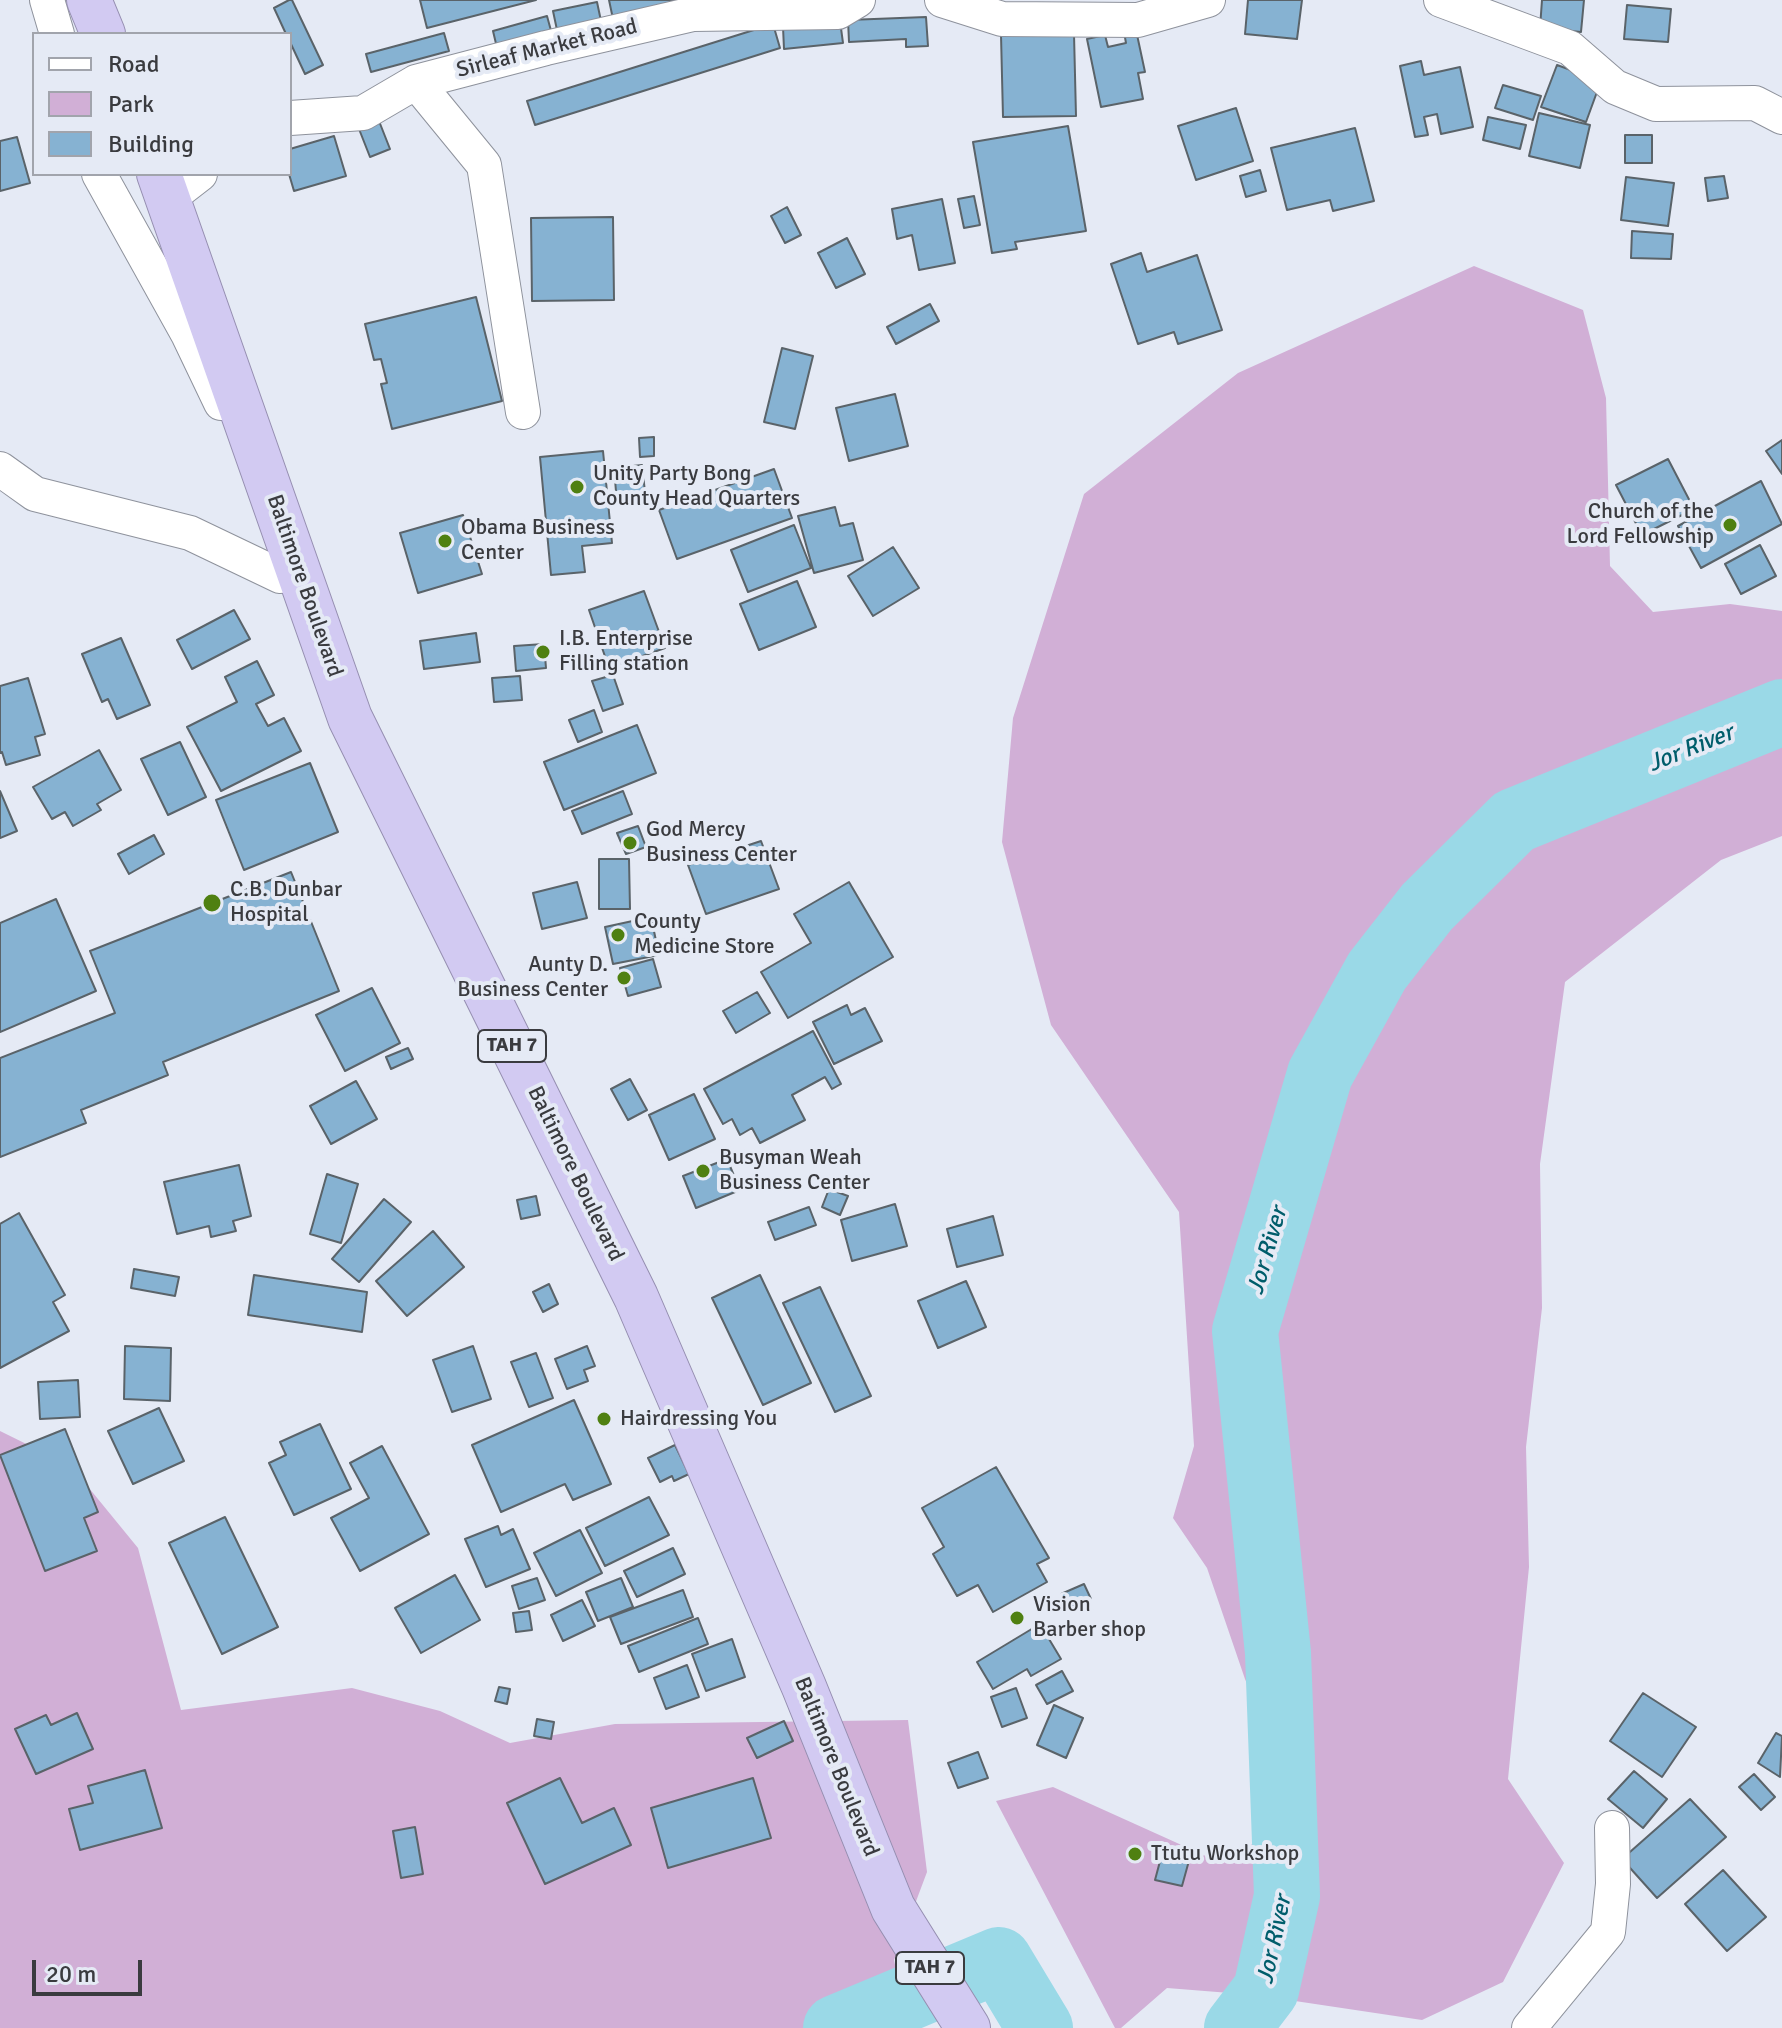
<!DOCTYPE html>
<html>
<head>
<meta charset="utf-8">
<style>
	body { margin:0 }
	#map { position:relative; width:1782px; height:2028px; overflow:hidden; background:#e5eaf5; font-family:Signika,sans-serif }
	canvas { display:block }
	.legend { position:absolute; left:32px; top:32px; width:260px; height:144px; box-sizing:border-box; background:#e5eaf5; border:2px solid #a1a4ac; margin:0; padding:10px 14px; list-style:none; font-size:24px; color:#3a3b3f }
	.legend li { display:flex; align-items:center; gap:16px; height:40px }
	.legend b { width:40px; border:2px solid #a1a4ac }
	.scale { position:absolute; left:32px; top:1960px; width:110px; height:36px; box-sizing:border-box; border:4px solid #3a3b3f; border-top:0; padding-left:10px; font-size:24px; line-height:28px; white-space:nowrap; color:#3a3b3f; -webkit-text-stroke:6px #e5eaf5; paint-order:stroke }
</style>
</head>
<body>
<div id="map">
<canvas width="1782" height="2028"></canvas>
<ul class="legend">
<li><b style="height:10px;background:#fff"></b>Road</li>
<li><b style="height:22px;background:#d1afd6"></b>Park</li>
<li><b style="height:22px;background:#86b2d2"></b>Building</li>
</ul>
<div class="scale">20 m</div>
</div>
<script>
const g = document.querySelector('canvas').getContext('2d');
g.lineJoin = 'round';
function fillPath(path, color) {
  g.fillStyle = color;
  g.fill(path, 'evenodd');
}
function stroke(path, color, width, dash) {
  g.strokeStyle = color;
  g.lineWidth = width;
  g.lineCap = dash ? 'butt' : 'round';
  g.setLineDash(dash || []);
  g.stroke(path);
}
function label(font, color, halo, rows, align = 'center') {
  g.font = font + ' Signika,sans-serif';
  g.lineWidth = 8;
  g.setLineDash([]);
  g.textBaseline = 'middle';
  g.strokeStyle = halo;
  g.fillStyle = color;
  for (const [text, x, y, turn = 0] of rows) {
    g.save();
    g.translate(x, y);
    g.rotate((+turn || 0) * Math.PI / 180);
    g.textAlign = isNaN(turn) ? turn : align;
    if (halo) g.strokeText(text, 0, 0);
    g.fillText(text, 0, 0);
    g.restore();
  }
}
fillPath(new Path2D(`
	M1474,266L1583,310L1606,398L1610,566L1653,612L1730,604L1782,611V836L1721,860L1565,982L1540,1164L1542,1308L1526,1447L1529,1567L1508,1779L1564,1863L1503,1982L1422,2020L1255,1995L1167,1988L1121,2028H1115L996,1801L1053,1787L1217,1861L1292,1825L1270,1740L1245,1679L1207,1568L1173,1518L1194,1446L1179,1212L1051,1025L1002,842L1013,718L1084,494L1238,373Z
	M0,1431L71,1466L138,1548L181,1710L352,1688L440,1711L510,1743L615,1724L908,1720L927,1872L894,1960L909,2028H0Z`), '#d1afd6');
stroke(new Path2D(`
	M836,2028L999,1960L1040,2028
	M1237,2028L1266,1990L1287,1896L1278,1653L1245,1331L1320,1074L1377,971L1427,907L1514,821L1782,712`), '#9ad9e7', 66);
const building = new Path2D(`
	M289,0H292L323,65L305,74L290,42V34H286L274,8Z
	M420,0H536L427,28Z
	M609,0H674L675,6L613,19Z
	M1248,0H1302L1297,39L1245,34Z
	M1542,0H1584L1581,32L1540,28Z
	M597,2L601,21L557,30L553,11Z
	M1627,5L1671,9L1668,42L1624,39Z
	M547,16L553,38L498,52L493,31Z
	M926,17L928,46L906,47V39L849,42L848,20Z
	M840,21L843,43L784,49L783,27Z
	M773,24L780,48L535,125L527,101Z
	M1136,30L1145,72L1138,73L1143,99L1101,107L1087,39L1105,35L1108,47L1126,43L1124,32Z
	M444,33L449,51L371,72L366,54Z
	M1074,34L1076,116L1003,117L1001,35Z
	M1421,61L1424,75L1460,67L1473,127L1441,134L1437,114L1424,117L1428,135L1415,137L1400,66Z
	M1557,65L1601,81L1586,122L1541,107Z
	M1503,85L1541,96L1533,120L1495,108Z
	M1236,108L1253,161L1196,180L1178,126Z
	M1539,113L1590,125L1580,168L1529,156Z
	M1488,117L1526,125L1520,149L1483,140Z
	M379,121L390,149L370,157L359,129Z
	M1068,126L1086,231L1015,242L1017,249L992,253L973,142Z
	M1355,128L1374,201L1333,211L1330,200L1287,210L1271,148Z
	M1625,135H1652V163H1625Z
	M334,136L346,176L294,191L289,174L290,149Z
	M17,137L30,183L0,191V141Z
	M1260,170L1266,191L1246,197L1240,176Z
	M1724,176L1728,198L1708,201L1705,178Z
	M1626,177L1674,183L1668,226L1621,220Z
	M974,196L980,225L964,228L958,199Z
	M942,199L955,263L919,270L912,235L897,239L892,209Z
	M787,207L801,235L785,243L771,216Z
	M613,217L614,300L532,301L531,218Z
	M1632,231L1673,234L1671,259L1631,258Z
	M847,238L865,274L836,288L818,253Z
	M1141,253L1147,272L1197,255L1222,330L1178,344L1174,332L1138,344L1111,264Z
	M476,297L502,401L392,429L381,384L387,383L381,359L374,360L365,324Z
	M930,304L939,321L896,344L887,327Z
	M782,348L813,356L795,429L764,422Z
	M895,394L908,446L849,461L836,408Z
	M654,437V456L640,457L639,438Z
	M1782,440V474L1766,451Z
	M603,451L612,543L582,546L585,572L551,575L540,457Z
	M1668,459L1694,509L1642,535L1616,485Z
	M642,465L646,501L617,503L614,468Z
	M774,469L792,518L677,559L659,510Z
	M1761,481L1782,524L1701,568L1678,526Z
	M835,507L840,526L853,523L863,560L814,573L798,516Z
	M463,515L482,574L418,593L400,533Z
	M794,525L811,568L748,592L731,550Z
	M1760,545L1776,576L1741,594L1725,564Z
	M893,547L919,588L873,616L848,576Z
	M797,581L816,627L759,650L740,604Z
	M644,591L665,648L609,668L589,610Z
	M234,610L250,639L192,669L177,640Z
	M476,633L480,662L424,669L420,641Z
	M121,638L150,705L117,719L108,699L102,702L82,654Z
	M544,644L546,668L516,671L514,646Z
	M257,661L274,695L256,704L268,726L284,718L301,751L221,791L187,727L237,702L225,677Z
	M613,675L623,704L603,711L592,681Z
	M520,676L522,700L494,702L492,678Z
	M28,678L45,734L35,737L40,755L6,765L2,752L0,753V686Z
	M594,710L602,732L578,742L569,720Z
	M637,725L656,773L564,810L544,762Z
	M180,742L206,797L168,815L141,759Z
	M99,750L121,790L97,804L101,810L73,826L65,812L52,819L33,787Z
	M310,763L338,832L244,870L216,800Z
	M0,791L17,831L0,838Z
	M623,791L632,814L582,834L572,811Z
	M638,826L646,847L626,854L617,833Z
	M154,835L164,854L129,874L118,854Z
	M761,841L779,889L706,914L688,865Z
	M599,859H629L630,909H599Z
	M291,872L339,991L163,1062L168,1075L81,1110L86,1123L0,1157V1058L115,1013L90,951Z
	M577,882L587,918L542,929L533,893Z
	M849,882L893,957L788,1018L761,972L811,943L794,914Z
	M56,899L96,991L0,1032V923Z
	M651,917L659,955L613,964L605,927Z
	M653,959L661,987L628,996L620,968Z
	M372,988L400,1043L345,1071L316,1015Z
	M757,992L770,1013L736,1033L723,1011Z
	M847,1005L851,1015L865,1008L882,1041L834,1064L813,1022Z
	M813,1031L841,1084L832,1089L825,1077L792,1095L805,1120L760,1143L752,1128L740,1135L732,1119L723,1124L704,1089Z
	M408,1048L413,1059L391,1069L386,1057Z
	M630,1079L647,1110L628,1120L611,1089Z
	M356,1081L377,1119L331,1144L310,1106Z
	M694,1094L715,1139L669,1160L649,1115Z
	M727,1159L740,1190L696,1208L683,1176Z
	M239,1165L251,1216L233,1221L236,1231L211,1237L209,1226L177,1234L164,1182Z
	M327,1174L358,1184L341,1243L310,1234Z
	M829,1189L848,1196L840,1215L822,1207Z
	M536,1196L540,1215L521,1219L517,1200Z
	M384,1199L411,1222L359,1282L332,1259Z
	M895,1204L907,1246L852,1261L841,1220Z
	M809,1207L816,1225L775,1240L768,1222Z
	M19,1213L65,1295L53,1302L69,1331L0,1368V1224Z
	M993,1216L1003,1255L957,1267L947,1229Z
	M433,1231L464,1267L407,1316L376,1281Z
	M134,1269L179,1277L175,1296L131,1288Z
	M254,1275L367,1292L362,1332L248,1315Z
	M760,1275L811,1383L763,1405L712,1298Z
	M966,1281L986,1327L938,1348L918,1301Z
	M549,1284L558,1304L543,1312L533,1292Z
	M820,1287L871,1396L835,1412L783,1303Z
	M125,1346L171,1348L170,1401L124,1399Z
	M473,1346L491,1399L452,1412L433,1360Z
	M587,1346L595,1366L584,1370L588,1381L567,1389L555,1359Z
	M536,1353L553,1398L529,1407L511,1362Z
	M78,1380L80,1417L40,1419L38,1382Z
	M574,1400L611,1484L573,1500L565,1484L501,1512L472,1445Z
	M159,1408L184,1461L133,1484L108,1431Z
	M320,1424L351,1489L294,1515L269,1463L286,1455L280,1442Z
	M65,1429L98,1512L84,1518L97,1551L45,1571L0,1455Z
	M675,1445L689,1474L674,1481L672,1476L660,1482L648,1458Z
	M382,1446L429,1534L360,1571L331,1518L369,1498L350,1463Z
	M996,1467L1049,1558L1037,1564L1047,1582L993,1612L978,1585L957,1596L933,1554L944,1547L922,1508Z
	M649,1497L669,1535L605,1566L586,1528Z
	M225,1517L278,1627L222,1654L169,1543Z
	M498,1526L501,1535L513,1529L530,1569L486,1587L465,1539Z
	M580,1530L602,1573L556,1596L534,1553Z
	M673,1548L685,1574L637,1597L624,1571Z
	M455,1575L480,1620L421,1653L395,1608Z
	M537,1578L545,1600L519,1609L512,1586Z
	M621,1578L633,1607L598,1621L586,1592Z
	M1084,1584L1091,1599L1068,1609L1061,1594Z
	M683,1590L693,1617L621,1644L610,1617Z
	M582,1600L595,1626L563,1641L551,1615Z
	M529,1611L532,1630L516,1632L513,1613Z
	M698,1618L708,1644L639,1672L628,1646Z
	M1040,1624L1061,1659L1031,1676L1027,1669L993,1689L977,1662Z
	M732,1639L745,1677L706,1691L692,1654Z
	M687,1665L699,1697L666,1709L654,1678Z
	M1062,1671L1073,1691L1047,1704L1036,1685Z
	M499,1687L510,1689L507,1704L495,1701Z
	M1016,1688L1027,1718L1002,1727L991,1697Z
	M1643,1693L1696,1727L1662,1777L1610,1741Z
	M1054,1705L1083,1718L1066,1758L1037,1745Z
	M77,1713L93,1749L36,1774L15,1729L46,1715L51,1725Z
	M537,1719L554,1722L551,1739L534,1736Z
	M784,1721L793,1741L757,1758L747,1738Z
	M1776,1733L1782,1736L1780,1777L1758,1763Z
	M978,1752L988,1778L958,1788L948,1763Z
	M145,1770L162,1828L80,1850L69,1809L93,1803L88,1786Z
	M1634,1771L1667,1799L1643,1828L1608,1799Z
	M1754,1774L1775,1797L1761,1810L1739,1787Z
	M560,1778L582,1823L614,1808L631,1845L545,1884L507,1803Z
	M753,1778L771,1838L668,1868L651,1808Z
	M1690,1799L1726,1837L1657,1898L1622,1859Z
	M415,1827L423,1874L401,1878L393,1831Z
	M1163,1850L1190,1857L1182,1886L1155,1880Z
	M1723,1870L1766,1917L1727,1951L1685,1904Z`);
fillPath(building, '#86b2d2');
stroke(building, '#5a6369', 2);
const minor = new Path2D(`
	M47,0L57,34
	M942,0L1002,19L1138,20L1208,0
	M1441,0L1570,48L1615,87L1656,104L1755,103L1782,117
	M416,82L484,165L523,412
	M290,118L363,113L416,82L546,48L693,14L838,12L858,0
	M99,174L188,334L221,403
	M169,198L200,174
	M0,469L35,494L190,533L280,576
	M1529,2028L1608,1932L1613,1884L1612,1828`);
const trunk = new Path2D(`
	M89,0L103,34
	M159,174L350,718L636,1297L804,1687L893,1908L968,2028`);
stroke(minor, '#8e929c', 36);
stroke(trunk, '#968fb1', 46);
stroke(minor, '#fff', 34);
stroke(trunk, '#d2caf2', 44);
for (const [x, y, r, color] of [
	[577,487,8,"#4f8011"],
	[1730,525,8,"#4f8011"],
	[445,541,8,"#4f8011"],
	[543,652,8,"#4f8011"],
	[630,843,8,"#4f8011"],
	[212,903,10,"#4f8011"],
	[618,935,8,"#4f8011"],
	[624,978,8,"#4f8011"],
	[703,1171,8,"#4f8011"],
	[604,1419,8,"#4f8011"],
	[1017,1618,8,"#4f8011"],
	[1135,1854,8,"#4f8011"]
]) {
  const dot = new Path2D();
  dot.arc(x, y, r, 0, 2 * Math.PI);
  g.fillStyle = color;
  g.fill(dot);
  stroke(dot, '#e5eaf5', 3);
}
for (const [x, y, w] of [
	[512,1046,68],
	[930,1968,68]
]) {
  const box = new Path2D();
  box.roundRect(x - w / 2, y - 16, w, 32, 6);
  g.fillStyle = '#e5eaf5';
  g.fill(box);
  stroke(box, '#3a3b3f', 2);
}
label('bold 20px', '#3a3b3f', null, [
	["TAH 7",512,1046],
	["TAH 7",930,1968]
]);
label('22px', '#3a3b3f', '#e5eaf5', [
	["Sirleaf Market Road",547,49,-14],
	["Baltimore Boulevard",304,586,71],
	["Baltimore Boulevard",575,1174,64],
	["Baltimore Boulevard",836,1767,68]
]);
label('22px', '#3a3b3f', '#e5eaf5', [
	["Unity Party Bong",593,474],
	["County Head Quarters",593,499],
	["Church of the",1714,512,"right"],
	["Lord Fellowship",1714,537,"right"],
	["Obama Business",461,528],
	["Center",461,553],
	["I.B. Enterprise",559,639],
	["Filling station",559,664],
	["God Mercy",646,830],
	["Business Center",646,855],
	["C.B. Dunbar",230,890],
	["Hospital",230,915],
	["County",634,922],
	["Medicine Store",634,947],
	["Aunty D.",608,965,"right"],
	["Business Center",608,990,"right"],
	["Busyman Weah",719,1158],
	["Business Center",719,1183],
	["Hairdressing You",620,1419],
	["Vision",1033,1605],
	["Barber shop",1033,1630],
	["Ttutu Workshop",1151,1854]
], 'left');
label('italic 24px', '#005d6b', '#e5eaf5', [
	["Jor River",1691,749,-22],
	["Jor River",1268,1251,-74],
	["Jor River",1275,1940,-78]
]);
</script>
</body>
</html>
